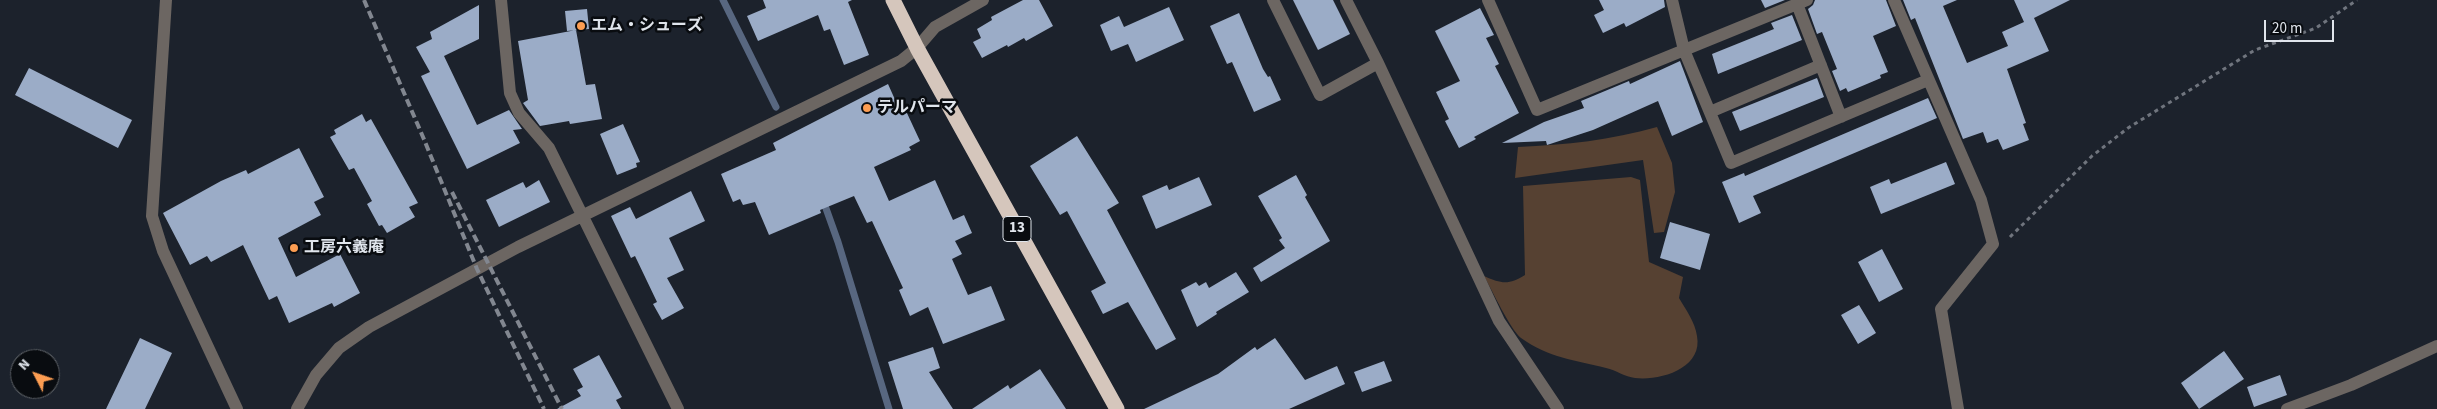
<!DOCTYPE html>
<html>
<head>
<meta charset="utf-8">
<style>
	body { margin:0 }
	#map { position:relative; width:2437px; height:409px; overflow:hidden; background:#1c222c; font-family:"Source Sans 3",sans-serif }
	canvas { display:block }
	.north { position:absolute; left:10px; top:349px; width:50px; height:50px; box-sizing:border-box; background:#090c10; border:1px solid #5f6368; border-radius:50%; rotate:311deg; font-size:14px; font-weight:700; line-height:20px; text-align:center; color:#e0e5ec }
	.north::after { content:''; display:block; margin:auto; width:18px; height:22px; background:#fc9d52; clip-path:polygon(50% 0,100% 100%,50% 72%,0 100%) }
	.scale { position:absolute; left:2264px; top:20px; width:70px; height:22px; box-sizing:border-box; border:2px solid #e0e5ec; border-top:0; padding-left:6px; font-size:15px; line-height:18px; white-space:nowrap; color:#e0e5ec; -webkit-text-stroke:4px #090c10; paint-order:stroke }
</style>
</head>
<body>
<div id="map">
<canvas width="2437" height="409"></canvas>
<div class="north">N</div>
<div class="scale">20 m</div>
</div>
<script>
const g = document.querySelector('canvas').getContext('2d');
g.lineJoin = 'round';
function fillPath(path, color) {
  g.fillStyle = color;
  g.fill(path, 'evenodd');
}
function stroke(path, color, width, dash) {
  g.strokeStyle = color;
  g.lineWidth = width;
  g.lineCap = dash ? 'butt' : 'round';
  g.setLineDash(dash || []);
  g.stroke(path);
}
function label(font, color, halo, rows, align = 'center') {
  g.font = font + ' "Source Sans 3","Noto Sans JP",sans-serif';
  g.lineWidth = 5;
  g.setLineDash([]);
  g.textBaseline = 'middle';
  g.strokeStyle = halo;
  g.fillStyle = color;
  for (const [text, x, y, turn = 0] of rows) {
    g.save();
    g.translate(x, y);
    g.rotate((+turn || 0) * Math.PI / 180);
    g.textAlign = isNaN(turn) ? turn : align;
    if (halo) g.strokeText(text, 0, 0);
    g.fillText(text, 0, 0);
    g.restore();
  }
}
fillPath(new Path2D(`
	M1657,127L1672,163L1675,192L1664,232L1654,233L1643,160L1515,178L1518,147C1566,145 1611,140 1657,127Z
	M1631,177L1640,180L1649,262L1683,277L1679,298C1686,310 1695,322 1697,336C1703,368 1661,381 1635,378C1625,377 1616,370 1606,368C1575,360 1549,358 1521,338C1510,329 1492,290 1484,276C1502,284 1509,285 1525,275L1523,186Z`), '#564132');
stroke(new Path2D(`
	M723,0L776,107
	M823,200L838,242L889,409`), '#586780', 7);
fillPath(new Path2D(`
	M763,0H852L848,2L869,55L844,65L830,29L824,31L818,15L758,41L747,16L766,8Z
	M1023,0H1039L1053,26L1026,41L1024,38L1008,47L1007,45L982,58L973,42L981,38L977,29L992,20L991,17Z
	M1293,0H1333L1350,34L1318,50Z
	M1599,0H1664L1665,7L1626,27L1624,23L1603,33L1594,15L1604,10Z
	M1761,0H1785L1765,8Z
	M1815,0H1886L1896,26L1873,36L1888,72L1880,75L1881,78L1848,92L1846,88L1840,91L1832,71L1837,69L1822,32L1817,34L1808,9L1813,5Z
	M1903,0H1957L1943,6L1967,63L2008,46L2002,32L2024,22L2014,0H2070L2034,18L2049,51L2007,69L2026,123L2023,124L2029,140L2003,150L1998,139L1987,143L1983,132L1963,139L1915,18L1911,20Z
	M479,5V39L444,56L477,125L509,110L522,129L513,130L520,143L467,169L421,76L430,72L416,47L432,39L430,32Z
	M1169,7L1184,40L1136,62L1128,44L1111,51L1100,25L1119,16L1124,27Z
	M1480,8L1494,35L1486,38L1499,64L1495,66L1519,113L1474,137L1476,139L1459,148L1445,121L1449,119L1436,92L1460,81L1435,31Z
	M587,9L589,29L567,31L565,11Z
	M1239,13L1263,69L1268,77L1270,76L1281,100L1254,112L1232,62L1227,64L1210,26Z
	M1792,15L1802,40L1718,74L1712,54L1774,29L1771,23Z
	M576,30L586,85L595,84L602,119L570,124L569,121L540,126L523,103L528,100L518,41Z
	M1680,61L1703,122L1672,136L1658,101L1593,130L1547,145L1546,141L1502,143L1544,122L1584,108L1581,101L1629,81L1630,84Z
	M29,68L132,120L118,148L15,95Z
	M1817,78L1824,97L1740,131L1732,112Z
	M888,84L901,113L906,111L920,141L909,147L911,150L874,167L889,201L935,180L953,220L964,215L972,233L955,241L962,254L952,259L968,295L991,286L1005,320L943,344L928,307L910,316L899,290L903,288L872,221L867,223L854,196L820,210L821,213L769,235L755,202L743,205L740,199L733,202L721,174L776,150L773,143Z
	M1928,98L1937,118L1753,196L1761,213L1739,223L1722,182L1744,173L1745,176Z
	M362,114L366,122L371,119L418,203L409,207L415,217L387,233L382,225L379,226L367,204L372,201L354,168L349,170L330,137L336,134L334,130Z
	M623,124L640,162L636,163L637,167L617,175L600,134Z
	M1077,136L1119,203L1107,210L1176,339L1156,350L1128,302L1103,314L1091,291L1106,283L1067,211L1060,215L1030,166Z
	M299,148L324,197L314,202L321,215L278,238L296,277L340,254L360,293L334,307L332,303L289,323L277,296L269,300L243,245L211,262L207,256L190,265L163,213L221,181L246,170L248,174Z
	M1946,162L1955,184L1881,214L1870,187L1889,179L1891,184Z
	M1296,175L1307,195L1305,197L1330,241L1261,282L1253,268L1285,248L1279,240L1282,238L1258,196Z
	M1199,177L1212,205L1156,229L1142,196L1167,185L1169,190Z
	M539,180L550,202L499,227L486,200L523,182L526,188Z
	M691,191L705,221L669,238L684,270L667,278L684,308L662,320L653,304L657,302L635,256L631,258L611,216L630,207L636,219Z
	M1670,222L1710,234L1700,270L1660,258Z
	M1882,249L1903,289L1879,302L1858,262Z
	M1236,272L1249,292L1216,312L1217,314L1197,327L1181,290L1196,282L1199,286L1206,282L1209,288Z
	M1859,305L1876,333L1858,344L1841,315Z
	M140,338L172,353L145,409H106Z
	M1275,338L1305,380L1337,366L1345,384L1289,409H1144L1218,374L1255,347L1257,350Z
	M933,347L940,368L929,372L953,409H903L888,362Z
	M2224,351L2244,379L2199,409L2181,383Z
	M599,355L622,397L616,400L621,409H557L581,396L577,390L583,387L573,369Z
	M1384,361L1392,381L1362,392L1354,372Z
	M1040,369L1066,409H972L1008,385L1010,389Z
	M2280,375L2287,395L2254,407L2247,387Z`), '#9bacc7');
stroke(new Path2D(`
	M2010,237L2092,156L2128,128L2255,50L2316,28L2357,0`), '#70757e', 3, [4, 4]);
stroke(new Path2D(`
	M166,0L152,216L163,251L237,409
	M501,0L510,93L519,113L549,148L678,409
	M1273,0L1320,95L1378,63
	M1346,0L1378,63L1499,321L1558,409
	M1488,0L1537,110L1807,0
	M1672,0L1684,50L1731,163L1928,80
	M1894,0L1981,200L1993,244L1941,309L1958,409
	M1797,4L1841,117
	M1710,112L1821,65
	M297,409L316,375L339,348L369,327L518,247L901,61L917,48L935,27L983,0
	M2287,409L2351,385L2437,346`), '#6c6662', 12);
stroke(new Path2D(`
	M893,0L917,48L1117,409`), '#d5c6bc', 15);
stroke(new Path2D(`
	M364,0L423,137L477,269L544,409
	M452,192L562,409`), '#828790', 4, [8, 4]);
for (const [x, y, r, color] of [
	[581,26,5,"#fc9d52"],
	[867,108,5,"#fc9d52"],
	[294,248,5,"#fc9d52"]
]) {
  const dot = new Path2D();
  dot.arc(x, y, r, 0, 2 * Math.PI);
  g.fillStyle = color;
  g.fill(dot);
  stroke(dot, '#090c10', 2);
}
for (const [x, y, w] of [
	[1017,229,28]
]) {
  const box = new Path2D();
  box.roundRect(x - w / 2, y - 12.5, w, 25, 4);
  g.fillStyle = '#090c10';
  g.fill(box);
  stroke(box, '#e0e5ec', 1);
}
label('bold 15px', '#e0e5ec', null, [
	["13",1017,229]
]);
label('bold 16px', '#e0e5ec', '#090c10', [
	["エム・シューズ",591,26],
	["テルパーマ",877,108],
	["工房六義庵",304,248]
], 'left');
</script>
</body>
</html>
